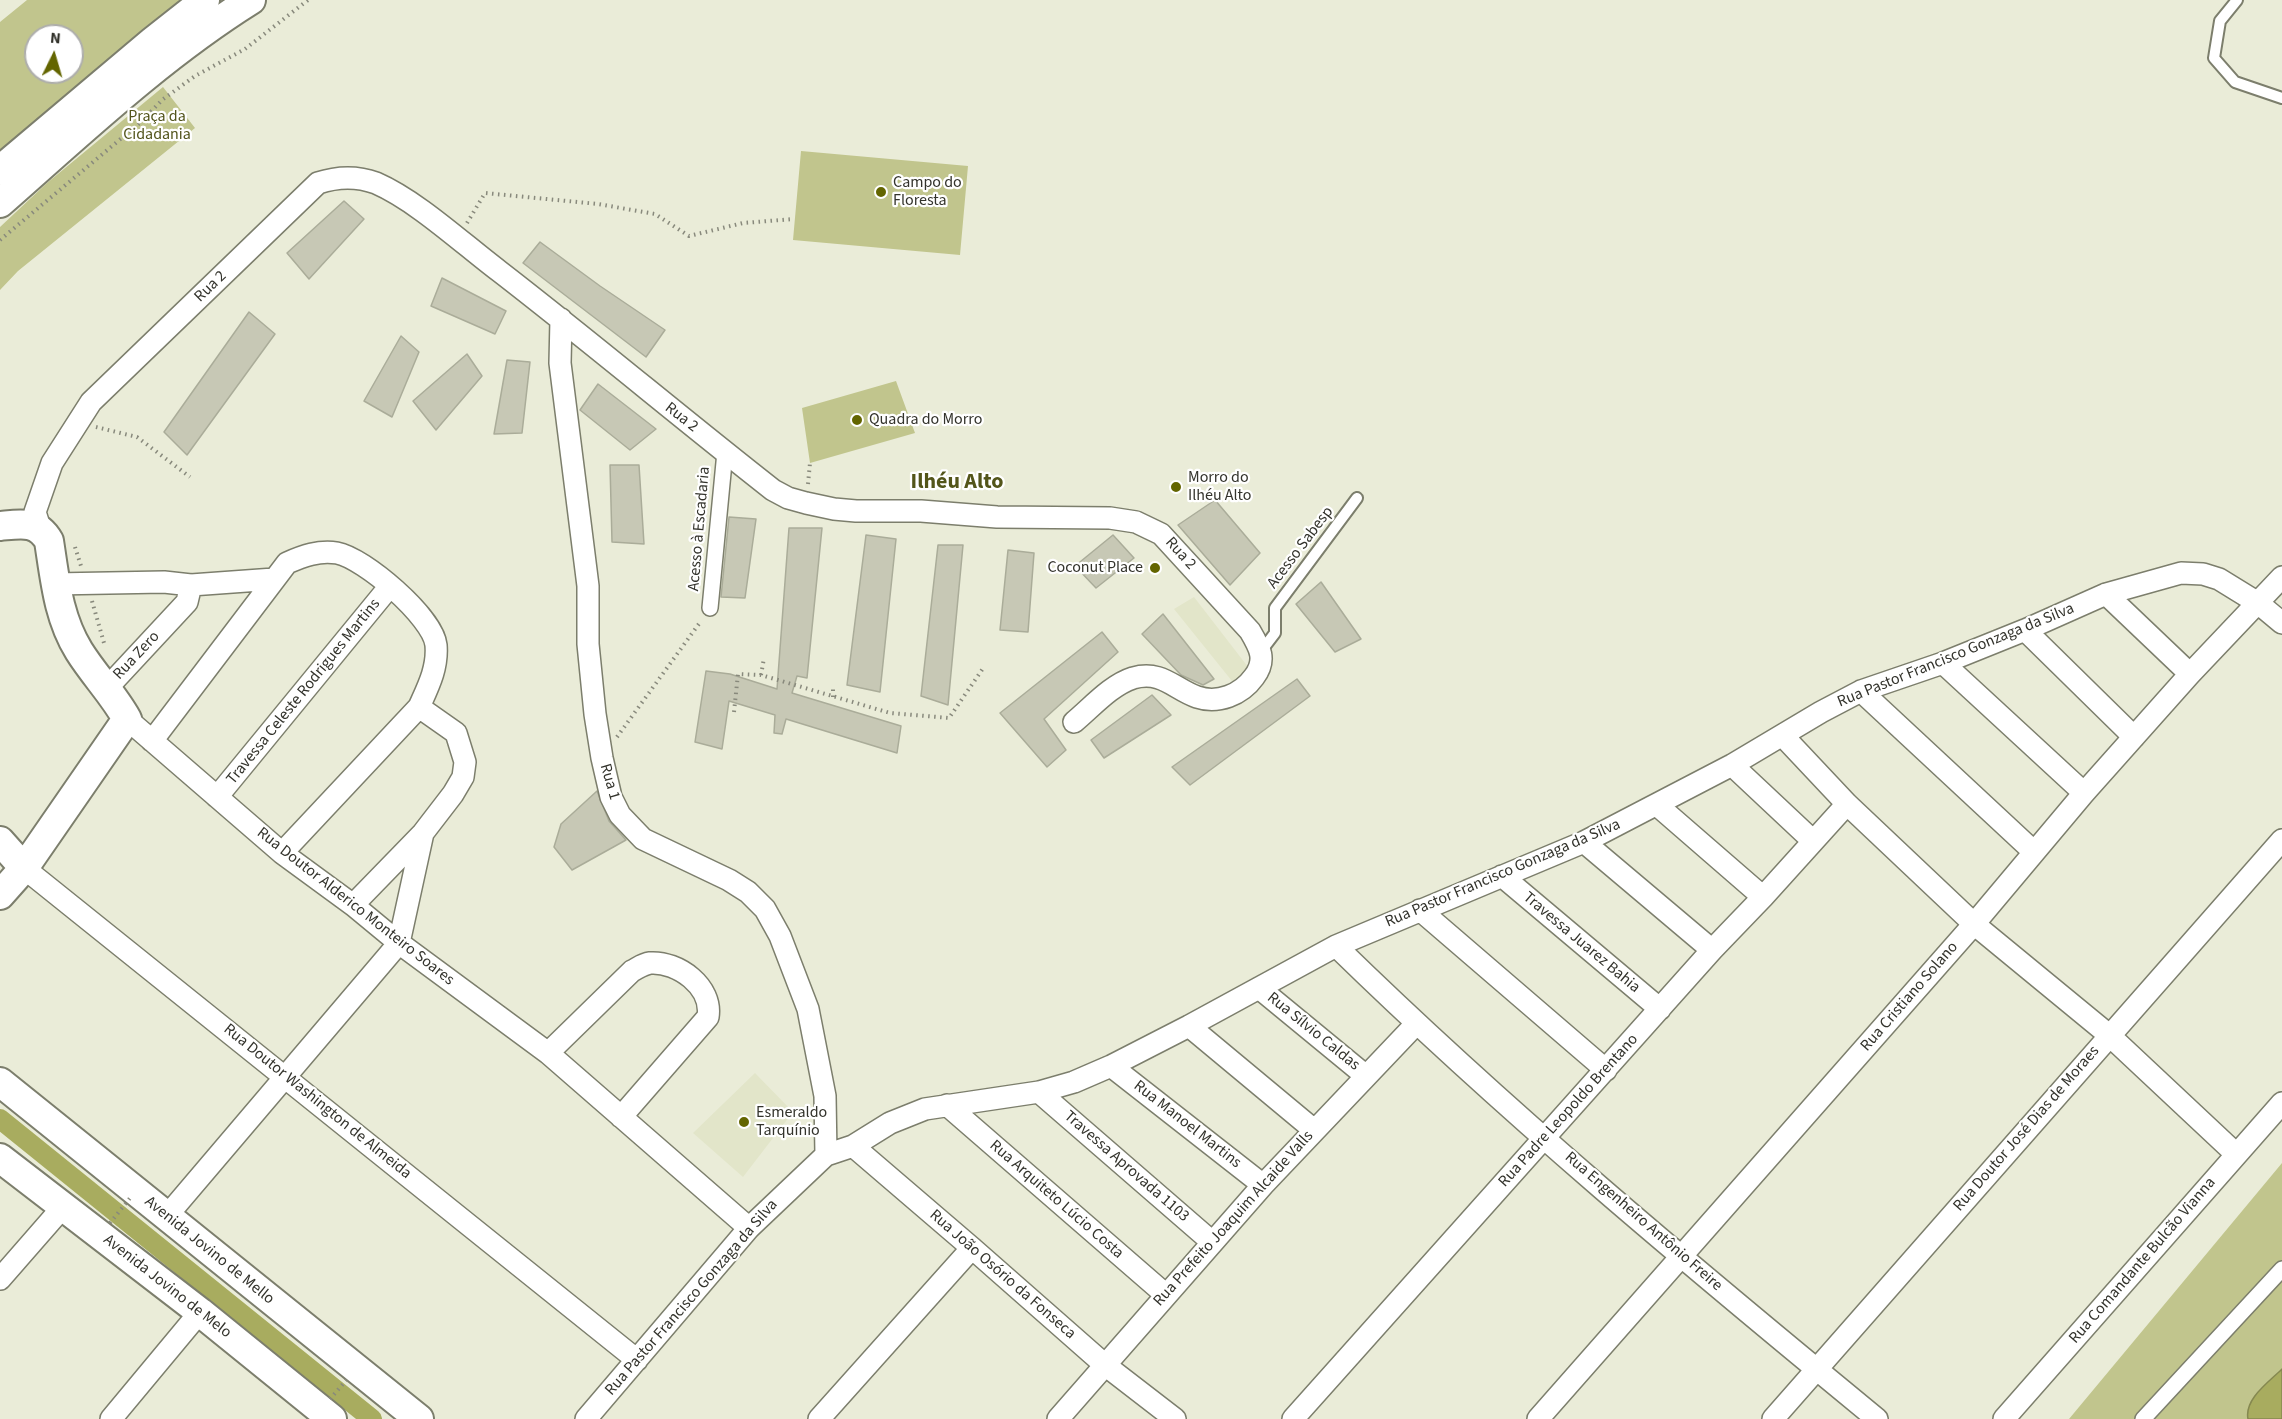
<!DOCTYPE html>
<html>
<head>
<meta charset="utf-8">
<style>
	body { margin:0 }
	#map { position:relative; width:2282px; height:1419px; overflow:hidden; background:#eaecd8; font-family:"Source Sans 3",sans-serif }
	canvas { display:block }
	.north { position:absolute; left:24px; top:24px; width:60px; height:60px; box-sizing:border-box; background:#fff; border:2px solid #adadab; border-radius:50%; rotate:5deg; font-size:16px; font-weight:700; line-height:24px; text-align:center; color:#33332c }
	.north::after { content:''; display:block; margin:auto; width:21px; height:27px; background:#636500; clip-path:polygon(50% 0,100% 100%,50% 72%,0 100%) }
</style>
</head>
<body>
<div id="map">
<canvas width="2282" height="1419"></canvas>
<div class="north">N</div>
</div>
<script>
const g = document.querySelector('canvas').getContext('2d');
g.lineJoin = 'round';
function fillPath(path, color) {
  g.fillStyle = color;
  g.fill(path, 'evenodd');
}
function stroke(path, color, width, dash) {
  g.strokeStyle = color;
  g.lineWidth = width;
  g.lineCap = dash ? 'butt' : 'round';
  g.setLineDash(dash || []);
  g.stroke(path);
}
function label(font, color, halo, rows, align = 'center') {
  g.font = font + ' "Source Sans 3",sans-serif';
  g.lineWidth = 4.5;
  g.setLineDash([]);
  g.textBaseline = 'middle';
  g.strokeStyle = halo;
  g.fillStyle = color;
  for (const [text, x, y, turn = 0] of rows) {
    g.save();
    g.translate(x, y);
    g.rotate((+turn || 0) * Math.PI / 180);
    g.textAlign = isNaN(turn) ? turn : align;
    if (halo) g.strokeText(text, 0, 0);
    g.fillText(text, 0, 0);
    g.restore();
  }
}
fillPath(new Path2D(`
	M1194,597L1255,676L1240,691L1174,609Z
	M755,1073L793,1112L743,1177L693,1133Z`), '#e2e5c9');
fillPath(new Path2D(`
	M27,0H185L0,154V22ZM36,36H72V72H36Z
	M163,87L195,128L18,271L0,290V227L47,183Z
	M801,151L968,166L960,255L793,240Z
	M896,381L915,433L810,463L802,408Z
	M2282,1163V1419H2069Z`), '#c1c58d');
const water = new Path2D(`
	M2282,1369V1419H2248C2244,1399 2269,1382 2282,1369Z`);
fillPath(water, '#a8ac5f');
stroke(water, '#858850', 1.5);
stroke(new Path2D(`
	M0,1119L372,1419`), '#a8ac5f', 20);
const building = new Path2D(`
	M344,201L364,219L309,279L287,253Z
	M540,242L600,286L665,330L646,357L523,263Z
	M442,278L506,311L495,334L431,306Z
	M249,312L275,334L187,455L164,432Z
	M401,336L419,352L392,417L364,401Z
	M467,354L482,376L436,430L413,401Z
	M507,360L530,362L522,433L494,434Z
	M598,384L656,429L630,450L580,410Z
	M610,465H639L644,544L612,542Z
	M1215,500L1260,553L1230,585L1178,525Z
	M729,517L756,519L745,598L721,597Z
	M789,528H822L807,678L797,676L792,693L901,726L897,753L786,719L782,734L774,733L775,715L729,701L722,749L695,742L706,671L730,674L777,689Z
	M866,535L896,539L880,692L847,685Z
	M1113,535L1134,558L1096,588L1075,566Z
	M938,545H963L948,705L921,696Z
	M1008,550L1034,553L1028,632L1000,630Z
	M1321,582L1361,639L1335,652L1296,604Z
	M1163,614L1214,679L1203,685L1181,675L1142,634Z
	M1102,632L1118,652L1044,719L1066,750L1047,767L1000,713Z
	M1297,679L1310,696L1190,785L1172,767Z
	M1152,695L1171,715L1104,758L1091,740Z
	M597,791L609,821L626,840L572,870L554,847L561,824Z`);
fillPath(building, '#c7c8b5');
stroke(building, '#aaac99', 1.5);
const service = new Path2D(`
	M2237,0L2220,21L2214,58L2235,82L2282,98
	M1262,650L1275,633V608L1357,498`);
const pedestrian = new Path2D(`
	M710,608L725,452
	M2143,1419L2282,1269`);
const minor = new Path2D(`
	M561,319L560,363L588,586V644L595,714L602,758L611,797L620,815L643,839L729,880L748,892L765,909L780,936L808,1009L825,1096L826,1155
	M40,528L35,512L52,463L91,402L318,183C336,177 357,176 376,183C417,201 462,243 499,271C591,342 681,418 773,490L788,498L806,503L834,509L856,511H921L997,517L1110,518L1136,522L1161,534L1250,631C1260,648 1267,660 1254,677C1241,695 1218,704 1197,697C1174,689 1162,670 1133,678C1111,685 1092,707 1074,722
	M54,584L164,582L191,585L187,602L107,688
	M191,585L274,579
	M2106,594L2190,674
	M2025,630L2134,737
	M1943,663L2084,793
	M1861,691L2033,851
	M127,719L282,853L353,905L399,943L548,1053L749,1228
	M1783,736L1847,804L1974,924L2109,1035L2236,1154
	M152,741L287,563C303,556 319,550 337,553C364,558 433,617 436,645C438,668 428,687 419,707L282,853
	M1732,765L1813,841
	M217,797L390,586
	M1657,805L1763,897
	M1584,842L1712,950
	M24,868L637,1360
	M1502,876L1660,1009
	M353,905L423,833L453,794L463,777L465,762L456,733L419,707
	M1420,910L1606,1070
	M1336,946C1507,1113 1692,1267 1877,1419
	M1259,988L1366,1076
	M1189,1026L1314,1130
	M548,1053L632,971C638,968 643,964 650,963C678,961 713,987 708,1017L621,1117
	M1111,1066L1263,1185
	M1039,1092L1212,1242
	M947,1105L1166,1295
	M853,1146L890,1123L925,1109L1039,1092L1074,1082L1111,1066L1189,1026L1336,946L1584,842L1732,765L1821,712L1861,691L1943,663L2025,630L2106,594L2181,573L2203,574L2219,579L2258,603L2282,623
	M166,1217L399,943L423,833
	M0,1279L62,1208
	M111,1419L200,1312
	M586,1419L749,1228L826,1155L853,1146L972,1248L1105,1365L1175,1419
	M819,1419L972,1248
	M1058,1419L1263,1185L1416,1024
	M1293,1419L1712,950L1763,897L1847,804
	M1538,1419L1974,924L2084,793L2190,674L2282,577
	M1773,1419L2282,840
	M2004,1419L2282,1103`);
const secondary = new Path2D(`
	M0,170L153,41L205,0
	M0,203C81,132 160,57 251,0
	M0,526C21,524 37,520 49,541C55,579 58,617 79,651C94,675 113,694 127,719L24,868L0,895
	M0,841L24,868
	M0,1082L419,1419
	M0,1158L200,1312L332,1419`);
stroke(service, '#7c7e6c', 14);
stroke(pedestrian, '#7c7e6c', 18);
stroke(minor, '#7c7e6c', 24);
stroke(secondary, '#7c7e6c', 32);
stroke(new Path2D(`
	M467,223L485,193L598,204L655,214L689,236L743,223L794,219
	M0,240L142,121L162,100L195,76L245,49L308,0
	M96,427L137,437L190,477
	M808,484L810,463
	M75,547L81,566
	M92,601L104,643
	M761,675L764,658
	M833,697V685
	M734,712L738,674L761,675L890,713L949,718L984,667
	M617,737L701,621`), '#88897c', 4, [1.5, 4.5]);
stroke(service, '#fff', 10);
stroke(pedestrian, '#fff', 15);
stroke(minor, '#fff', 21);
stroke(secondary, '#fff', 28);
stroke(new Path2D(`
	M110,1223L130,1198
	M330,1399L349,1377`), '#88897c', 4, [1.5, 4.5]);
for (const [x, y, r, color] of [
	[881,192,6,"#636500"],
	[857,420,6,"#636500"],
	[1176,487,6,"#636500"],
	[1155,568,6,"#636500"],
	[744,1122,6,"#636500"]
]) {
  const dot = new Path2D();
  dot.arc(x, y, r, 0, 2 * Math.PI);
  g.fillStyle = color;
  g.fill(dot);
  stroke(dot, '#fff', 2);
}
label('16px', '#52541b', '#fff', [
	["Praça da",157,117],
	["Cidadania",157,135]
]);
label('16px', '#33332c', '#fff', [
	["Campo do",893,183],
	["Floresta",893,201],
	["Quadra do Morro",869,420],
	["Morro do",1188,478],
	["Ilhéu Alto",1188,496],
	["Coconut Place",1143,568,"right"],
	["Esmeraldo",756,1113],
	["Tarquínio",756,1131]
], 'left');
label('16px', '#33332c', '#fff', [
	["Rua 2",211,287,-44],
	["Rua 2",681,418,38],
	["Acesso à Escadaria",700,529,-85],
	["Acesso Sabesp",1301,548,-53],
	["Rua 2",1180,554,48],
	["Rua Zero",137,656,-47],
	["Rua Pastor Francisco Gonzaga da Silva",1956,656,-22],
	["Travessa Celeste Rodrigues Martins",304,692,-51],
	["Rua 1",609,782,74],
	["Rua Pastor Francisco Gonzaga da Silva",1503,874,-23],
	["Rua Doutor Alderico Monteiro Soares",355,907,38],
	["Travessa Juarez Bahia",1581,943,40],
	["Rua Cristiano Solano",1910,997,-49],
	["Rua Sílvio Caldas",1313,1032,39],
	["Rua Doutor Washington de Almeida",317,1102,39],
	["Rua Padre Leopoldo Brentano",1569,1111,-48],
	["Rua Manoel Martins",1187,1125,38],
	["Rua Doutor José Dias de Moraes",2027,1129,-49],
	["Travessa Aprovada 1103",1126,1167,41],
	["Rua Arquiteto Lúcio Costa",1056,1200,41],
	["Rua Prefeito Joaquim Alcaide Valls",1234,1219,-48],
	["Rua Engenheiro Antônio Freire",1643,1222,41],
	["Avenida Jovino de Mello",209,1251,39],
	["Rua Comandante Bulcão Vianna",2143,1261,-49],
	["Rua João Osório da Fonseca",1002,1275,41],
	["Avenida Jovino de Melo",167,1287,38],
	["Rua Pastor Francisco Gonzaga da Silva",692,1298,-49]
]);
label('bold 22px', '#53551a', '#fff', [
	["Ilhéu Alto",957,483]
]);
</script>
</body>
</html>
